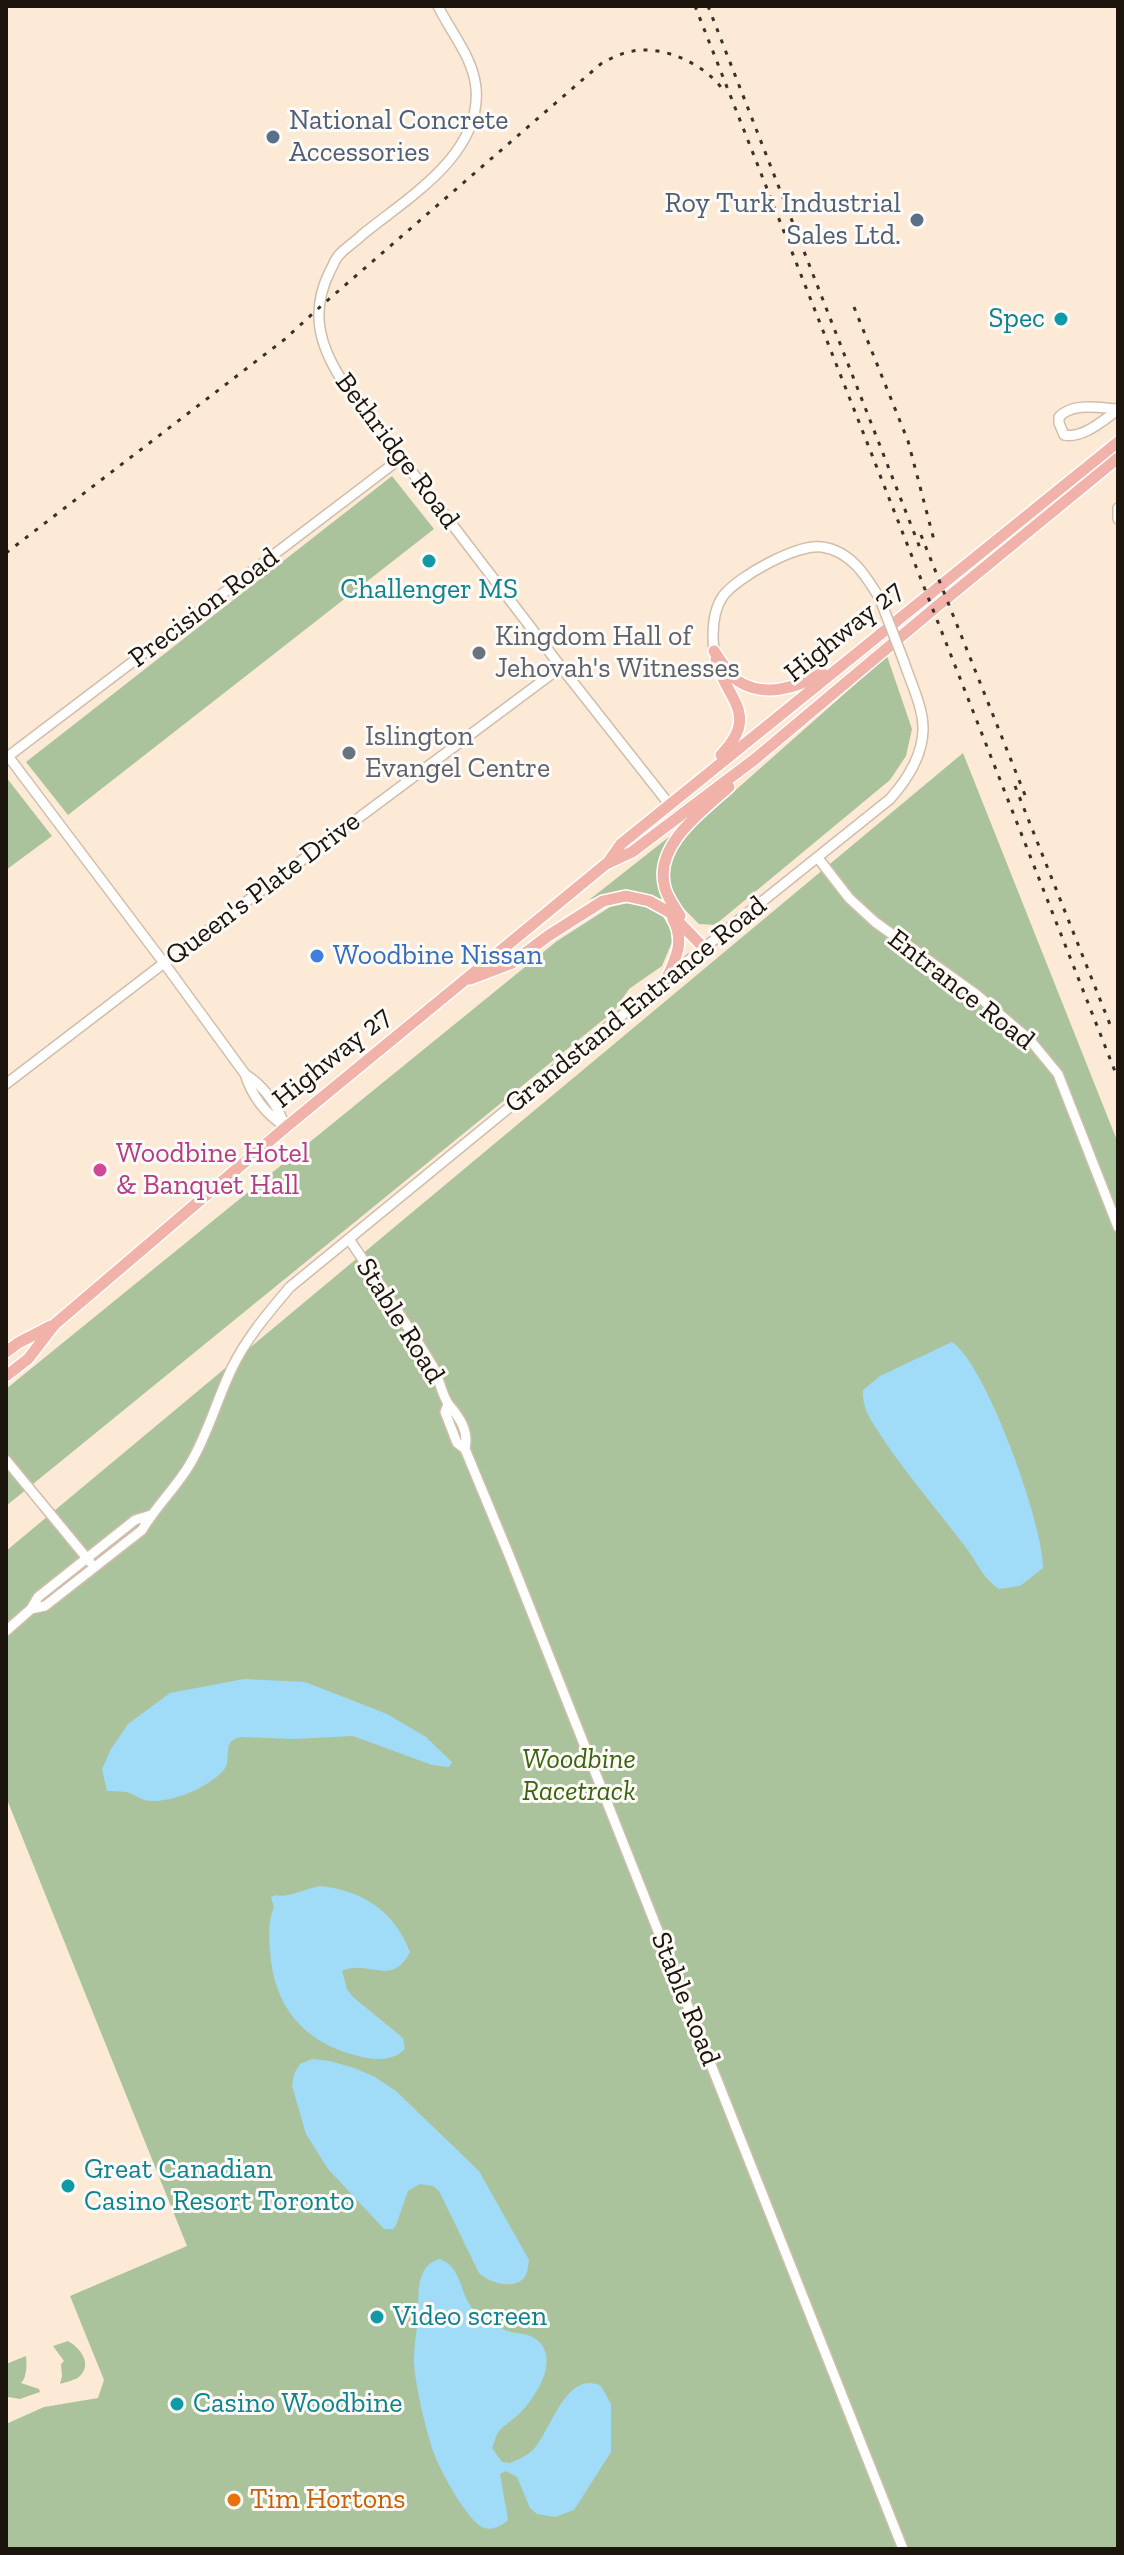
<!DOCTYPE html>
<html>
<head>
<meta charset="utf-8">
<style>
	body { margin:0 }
	#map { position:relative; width:1124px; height:2555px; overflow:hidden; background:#fdead6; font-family:"Zilla Slab",serif }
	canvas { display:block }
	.frame { position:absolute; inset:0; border:8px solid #1c150e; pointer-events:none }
</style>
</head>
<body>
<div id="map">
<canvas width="1124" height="2555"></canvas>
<div class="frame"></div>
</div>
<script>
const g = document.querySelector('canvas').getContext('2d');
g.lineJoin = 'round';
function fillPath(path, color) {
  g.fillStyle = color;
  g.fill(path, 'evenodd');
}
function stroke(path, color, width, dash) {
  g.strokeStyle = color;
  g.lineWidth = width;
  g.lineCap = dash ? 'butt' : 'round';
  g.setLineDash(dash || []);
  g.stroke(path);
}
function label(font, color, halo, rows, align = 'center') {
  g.font = font + ' "Zilla Slab",serif';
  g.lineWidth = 6;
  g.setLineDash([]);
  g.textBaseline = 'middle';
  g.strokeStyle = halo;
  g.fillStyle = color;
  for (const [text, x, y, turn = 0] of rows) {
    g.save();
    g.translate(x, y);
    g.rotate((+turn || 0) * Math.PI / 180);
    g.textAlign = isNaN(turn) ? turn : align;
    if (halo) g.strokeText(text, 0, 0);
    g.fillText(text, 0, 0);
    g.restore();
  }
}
fillPath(new Path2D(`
	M392,476L434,529L68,815L26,762Z
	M887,656L912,729L906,756L890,780L715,925L699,924L681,906L668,881L672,852L694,827Z
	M963,753L1118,1143V2549H6V2424L44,2407L98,2398L104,2380L70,2296L187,2246L6,1797V1551Z
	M6,777L52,836L6,870Z
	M674,833C661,855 650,876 664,900C633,889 620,888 589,900Z
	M628,903L648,907L662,915L671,930L672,942L662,966L629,989L614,1011L6,1506V1389L557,941L610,907Z
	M68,2341C79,2347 93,2363 80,2376C76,2380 66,2382 60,2384L62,2376L61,2364L64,2361L53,2346Z
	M26,2356C27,2364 27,2378 21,2383L39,2389L40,2392L20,2399L8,2397L6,2364Z`), '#abc39c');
fillPath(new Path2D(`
	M952,1342C986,1364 1044,1526 1043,1568L1020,1586L999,1589C983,1579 976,1560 964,1545C933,1504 898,1465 871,1420C866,1412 862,1400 863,1390L880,1376Z
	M244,1679L305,1682L387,1714L426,1737L452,1762L449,1767L432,1765L353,1736L294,1739L241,1737C219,1741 234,1760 223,1771C206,1788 178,1800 155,1801C142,1802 137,1795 126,1792C120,1791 113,1791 107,1791L102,1769L111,1749L128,1724L170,1693Z
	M320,1886C364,1891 394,1911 410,1952C392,1988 368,1959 342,1971L347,1989L353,1997L403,2038L405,2049C392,2062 374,2060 358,2056C304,2043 273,2006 270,1950C269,1936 268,1921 274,1907L271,1897L276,1895C286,1899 307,1888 320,1886Z
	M312,2059L330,2061L354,2068L373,2076L396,2091L479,2171L529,2260C528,2266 528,2274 523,2279C512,2290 488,2282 479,2273L439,2191L433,2186L420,2184L408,2191L396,2225L393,2229H384L328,2169L306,2134L292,2086L294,2074L300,2064Z
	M440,2259C464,2268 459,2298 476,2312C481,2316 502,2329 507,2331C517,2334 529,2333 537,2340C561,2360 535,2399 518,2415C511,2422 501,2426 496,2436C496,2437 493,2447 492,2448L502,2462L510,2463C517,2460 527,2456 533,2450C551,2431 566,2369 601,2386L611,2404V2452L574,2510L555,2517L537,2514L530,2508L517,2477L506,2471L500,2474L508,2520C501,2527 489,2532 480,2526C463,2513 439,2469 432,2448C424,2422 417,2392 414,2365C413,2349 417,2332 418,2316C419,2295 415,2265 440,2259Z`), '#a0dcf8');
const minor = new Path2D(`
	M438,6C451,33 473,57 476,88C482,155 407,198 362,235C355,242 345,248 339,255C335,259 333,266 330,271C310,311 319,344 341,379L561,667L669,804
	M1118,409C1099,408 1073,402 1059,417V423L1064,435C1083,439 1103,420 1118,410
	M1118,508V519
	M714,651C712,633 712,612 723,596C737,577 798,543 822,547C851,551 866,576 880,599
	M8,756L164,963L245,1074C252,1096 265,1114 286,1127
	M6,758L401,458
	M818,858L849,898L875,922L977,995L1030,1040L1058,1074L1118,1227
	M245,1074C264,1086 277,1105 285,1126
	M6,1084L164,963L561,667
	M349,1239C377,1281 406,1322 432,1365C439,1376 441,1394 449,1405C460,1418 469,1431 465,1449
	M448,1404L445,1412L457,1443L465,1449L509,1555L903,2549
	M6,1460L90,1562
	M31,1609L45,1606L142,1530C156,1506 176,1488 190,1464C208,1434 217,1399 232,1368C247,1337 269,1312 290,1287L704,948L890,799C906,781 922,756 923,731C924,709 911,683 904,662
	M6,1631L31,1609L38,1597L135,1520L151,1515`);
const major = new Path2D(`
	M714,651C721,661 728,674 738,681C764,698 797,688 822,673
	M716,659C724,698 762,713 721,755
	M609,861L621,844L1118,442
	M680,916C675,907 668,899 665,888C653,846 702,811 729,787
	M470,979L512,963L548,936L603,901L626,896L649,901L669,912L704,948
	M666,980C676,958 685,942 673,919
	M6,1352L18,1343L51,1326
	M6,1376L28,1359L55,1324L286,1127L606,864L632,852L755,759L935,608L1118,458`);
stroke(minor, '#d0beab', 12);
stroke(major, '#fff', 14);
stroke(minor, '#fff', 9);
stroke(major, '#f0b2a9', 11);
stroke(new Path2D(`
	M695,6L1118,1079
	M708,6L920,548
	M854,307L908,441L934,540
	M921,535L1025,795
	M6,553L285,339L321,306L603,62C613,58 623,52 633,51C664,45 706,65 723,90
	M1015,786L1111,1027`), '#3a3129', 3, [4, 8]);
const minorBridge = new Path2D(`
	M880,599L904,662`);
stroke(minorBridge, '#d0beab', 12, []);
stroke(minorBridge, '#fff', 9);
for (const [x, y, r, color] of [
	[273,137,8,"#5c6f8a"],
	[917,220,8,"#5c6f8a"],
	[1061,319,8,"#0f9aa8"],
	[429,561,8,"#0f9aa8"],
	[479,653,8,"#6b7280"],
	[349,753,8,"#6b7280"],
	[317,956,8,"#3f7fe0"],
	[100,1170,8,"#d1479c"],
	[68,2186,8,"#0f9aa8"],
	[377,2317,8,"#0f9aa8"],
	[177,2404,8,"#0f9aa8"],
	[234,2500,8,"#e8710a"]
]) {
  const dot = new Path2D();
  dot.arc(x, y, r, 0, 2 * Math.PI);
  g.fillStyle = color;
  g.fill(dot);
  stroke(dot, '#fefaf6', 3);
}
label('28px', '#4e5e75', '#fefaf6', [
	["National Concrete",289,121],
	["Accessories",289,153],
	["Roy Turk Industrial",901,204,"right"],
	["Sales Ltd.",901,236,"right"]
], 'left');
label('28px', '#0d838f', '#fefaf6', [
	["Spec",1045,319,"right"],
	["Challenger MS",429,590,"center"],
	["Great Canadian",84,2170],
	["Casino Resort Toronto",84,2202],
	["Video screen",393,2317],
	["Casino Woodbine",193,2404]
], 'left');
label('28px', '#1c150e', '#fefaf6', [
	["Bethridge Road",397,451,53],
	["Precision Road",204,608,-37],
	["Highway 27",844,632,-39],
	["Queen's Plate Drive",263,889,-37],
	["Entrance Road",961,990,38],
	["Grandstand Entrance Road",636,1005,-39],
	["Highway 27",332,1058,-39],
	["Stable Road",400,1321,58],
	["Stable Road",685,1999,68]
]);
label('28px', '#5b616d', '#fefaf6', [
	["Kingdom Hall of",495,637],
	["Jehovah's Witnesses",495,669],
	["Islington",365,737],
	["Evangel Centre",365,769]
], 'left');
label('28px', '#366cbe', '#fefaf6', [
	["Woodbine Nissan",333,956]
], 'left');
label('28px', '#b23c85', '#fefaf6', [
	["Woodbine Hotel",116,1154],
	["& Banquet Hall",116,1186]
], 'left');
label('italic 28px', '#39640f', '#fefaf6', [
	["Woodbine",579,1760],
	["Racetrack",579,1792]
]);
label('28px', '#c56008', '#fefaf6', [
	["Tim Hortons",250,2500]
], 'left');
</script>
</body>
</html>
